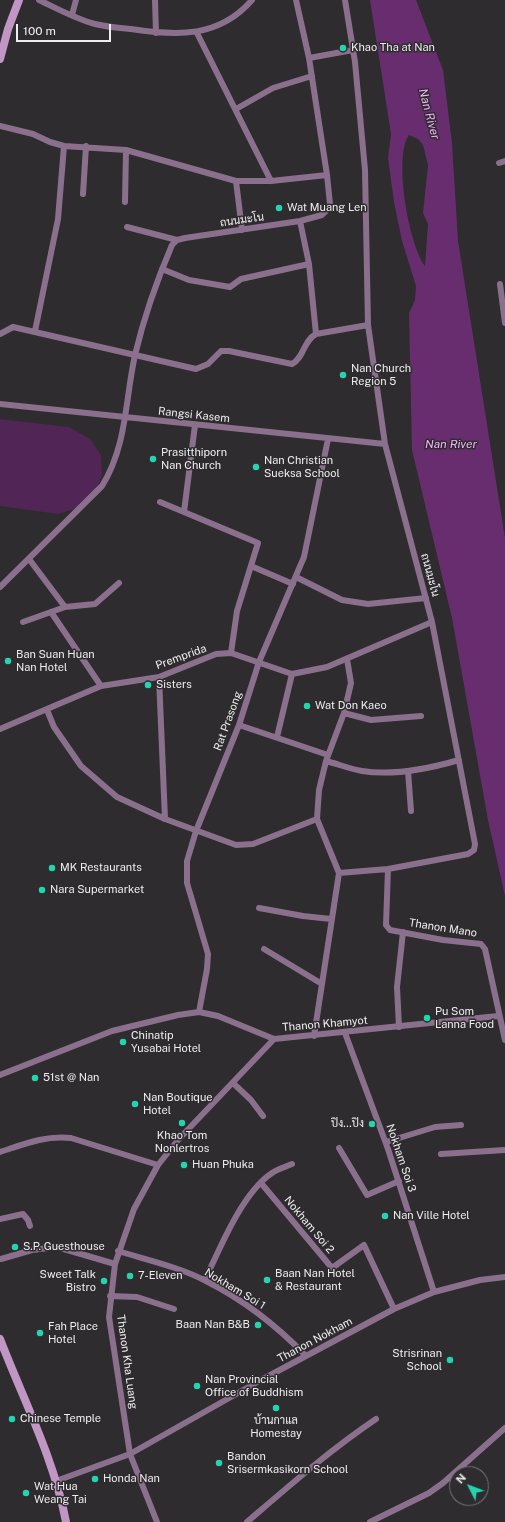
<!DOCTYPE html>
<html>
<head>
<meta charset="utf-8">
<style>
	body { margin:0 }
	#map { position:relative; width:505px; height:1522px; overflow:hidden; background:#2e2c2e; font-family:"Public Sans",sans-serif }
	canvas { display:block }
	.north { position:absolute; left:449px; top:1466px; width:40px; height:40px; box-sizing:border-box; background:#2e2c2e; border:1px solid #7b797b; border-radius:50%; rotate:312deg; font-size:11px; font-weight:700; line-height:16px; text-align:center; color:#efedef }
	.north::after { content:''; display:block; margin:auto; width:14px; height:18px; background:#22d5af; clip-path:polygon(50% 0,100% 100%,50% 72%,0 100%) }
	.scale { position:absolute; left:16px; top:24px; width:95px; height:18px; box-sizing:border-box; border:2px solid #efedef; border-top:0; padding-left:5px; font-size:12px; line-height:14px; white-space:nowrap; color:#efedef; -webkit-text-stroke:3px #2e2c2e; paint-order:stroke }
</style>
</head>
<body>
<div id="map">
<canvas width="505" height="1522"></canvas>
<div class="north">N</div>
<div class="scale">100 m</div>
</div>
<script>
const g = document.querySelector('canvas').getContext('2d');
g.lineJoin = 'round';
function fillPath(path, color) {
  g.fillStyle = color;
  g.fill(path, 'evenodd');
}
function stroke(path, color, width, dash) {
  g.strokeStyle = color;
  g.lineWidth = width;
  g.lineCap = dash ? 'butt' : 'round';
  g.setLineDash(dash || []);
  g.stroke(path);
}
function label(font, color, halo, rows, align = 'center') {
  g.font = font + ' "Public Sans",Sarabun,sans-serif';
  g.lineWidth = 3;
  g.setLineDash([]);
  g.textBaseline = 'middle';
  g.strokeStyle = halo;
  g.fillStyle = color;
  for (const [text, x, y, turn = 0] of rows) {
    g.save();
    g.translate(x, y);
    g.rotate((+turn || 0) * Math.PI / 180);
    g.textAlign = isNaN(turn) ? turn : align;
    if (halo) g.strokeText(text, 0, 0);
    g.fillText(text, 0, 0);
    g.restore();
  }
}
fillPath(new Path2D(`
	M0,419L69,427L90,439L101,455L102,475L96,492L81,507L58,514L0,506Z`), '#512556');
fillPath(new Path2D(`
	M370,0H416L443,70L452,143L458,241L505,538V896L488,820L452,618L412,450L409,313L415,300L416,286L402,241L394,202L388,158L391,134ZM409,135L418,139L423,145L428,165L423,213L428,224L425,266C409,245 393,157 409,135Z`), '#672d6e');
stroke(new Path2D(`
	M39,0C58,9 76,19 95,24C107,27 120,28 131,29C177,36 219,38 252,0
	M155,0L156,33
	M72,15L76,0
	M197,33L271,181
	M309,58L353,50
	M236,109L273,88L312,76
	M0,126L33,134L50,142L64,146L126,150L236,181H271L327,175
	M499,163L505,161
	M236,181L242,230
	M83,194L86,146
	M125,202L126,150
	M300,221L309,264L316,334
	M127,227L177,240
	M162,269L189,280L230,287L241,279L309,264
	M500,284L505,323
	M35,331L58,219L64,146
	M0,334L13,327L196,369L208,364L221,351H229L292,364C304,358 303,341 316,334L368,325
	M0,404L385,444
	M160,502L258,543L237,611L231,653
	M184,512L195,425
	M29,559L65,607
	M251,566L293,584
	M296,577L342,600L368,604L426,598
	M0,587L102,486C127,446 125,400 135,355C144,317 157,280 172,245L177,240L185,238L300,221L322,215L327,210L330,204L327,175L309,58L296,0
	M51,612L101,686
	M23,622L65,607L95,604L119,583
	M159,677L165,819
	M47,710L54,727L81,766L117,797L165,819L236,845L253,844L317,819
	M344,713L371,720L421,716
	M239,725L328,755
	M0,729L101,686L159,677L216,654L231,653L292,674L327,667L432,622L385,444L368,325L365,170L355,62L345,0
	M277,737L292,674
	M326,761C338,764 350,769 362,771C394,776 428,769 459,760
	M408,771L411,811
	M388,869L386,925L390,930L443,940L481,944L485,949L505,1040
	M339,873L388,869L468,854L474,850L475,844L432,622
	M259,908L303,916L331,919
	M264,949L322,984
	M199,1012L207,969L208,954L187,883V861L196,831L239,725L259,662L304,557L328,439
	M399,1027L397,987L403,932
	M345,1033L388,1149L434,1292
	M314,1036L339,873L317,819L319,790L326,761L344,713L351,683L347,659
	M0,1075L112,1031L178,1015L199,1012L218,1016L274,1039L498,1016
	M233,1083L251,1100L263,1116
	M386,1142L435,1127L461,1125
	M339,1148L367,1195L399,1181
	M0,1152C24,1144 46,1135 71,1138L158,1165
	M441,1154L505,1150
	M261,1183L332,1268L364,1245L394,1309
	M0,1219L23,1214L28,1220L30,1226
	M118,1251C147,1260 179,1267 206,1281C244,1300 277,1326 306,1356
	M1,1259L32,1250L57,1247L115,1264
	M205,1280C220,1248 242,1193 272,1173C278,1169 285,1167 292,1164
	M110,1296L137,1297L174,1309
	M56,1481L130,1454L261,1380L394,1309L434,1292L480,1280L505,1277
	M157,1522L130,1454L109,1317L115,1264L134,1209L158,1165L178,1140L274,1039
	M247,1522C289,1486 330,1450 376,1419
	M370,1522L429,1493L443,1483L505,1428`), '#8b708e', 6);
stroke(new Path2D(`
	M0,59L8,29L19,0
	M0,1339C23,1399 54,1458 66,1522`), '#c196c5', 8);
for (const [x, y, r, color] of [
	[343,48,4,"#22d5af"],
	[279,208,4,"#22d5af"],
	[343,375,4,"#22d5af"],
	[153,459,4,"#22d5af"],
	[256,467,4,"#22d5af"],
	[8,661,4,"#22d5af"],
	[148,685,4,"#22d5af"],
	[307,706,4,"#22d5af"],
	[52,868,4,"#22d5af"],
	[42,890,4,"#22d5af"],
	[427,1018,4,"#22d5af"],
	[123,1042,4,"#22d5af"],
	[35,1078,4,"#22d5af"],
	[135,1104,4,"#22d5af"],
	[182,1123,4,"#22d5af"],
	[372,1124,4,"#22d5af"],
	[184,1165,4,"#22d5af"],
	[385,1216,4,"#22d5af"],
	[15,1247,4,"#22d5af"],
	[130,1276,4,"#22d5af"],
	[267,1280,4,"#22d5af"],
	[104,1281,4,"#22d5af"],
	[258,1325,4,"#22d5af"],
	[40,1333,4,"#22d5af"],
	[450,1360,4,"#22d5af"],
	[197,1386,4,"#22d5af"],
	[276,1408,4,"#22d5af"],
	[12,1419,4,"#22d5af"],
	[219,1463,4,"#22d5af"],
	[95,1479,4,"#22d5af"],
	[26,1493,4,"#22d5af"]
]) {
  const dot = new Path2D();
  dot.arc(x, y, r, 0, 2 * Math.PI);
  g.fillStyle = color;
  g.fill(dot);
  stroke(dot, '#2e2c2e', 1.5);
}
label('11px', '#efedef', '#2e2c2e', [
	["Khao Tha at Nan",351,48],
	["Wat Muang Len",287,208],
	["Nan Church",351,369],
	["Region 5",351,382],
	["Prasitthiporn",161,453],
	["Nan Church",161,466],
	["Nan Christian",264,461],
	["Sueksa School",264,474],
	["Ban Suan Huan",16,655],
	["Nan Hotel",16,668],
	["Sisters",156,685],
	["Wat Don Kaeo",315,706],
	["MK Restaurants",60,868],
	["Nara Supermarket",50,890],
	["Pu Som",435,1012],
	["Lanna Food",435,1025],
	["Chinatip",131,1036],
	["Yusabai Hotel",131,1049],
	["51st @ Nan",43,1078],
	["Nan Boutique",143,1098],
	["Hotel",143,1111],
	["ปิง...ปิง",364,1124,"right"],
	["Khao Tom",182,1136,"center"],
	["Nonlertros",182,1149,"center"],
	["Huan Phuka",192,1165],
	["Nan Ville Hotel",393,1216],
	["S.P. Guesthouse",23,1247],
	["Baan Nan Hotel",275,1274],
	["& Restaurant",275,1287],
	["Sweet Talk",96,1275,"right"],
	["Bistro",96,1288,"right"],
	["7-Eleven",138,1276],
	["Baan Nan B&B",250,1325,"right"],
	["Fah Place",48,1327],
	["Hotel",48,1340],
	["Strisrinan",442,1354,"right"],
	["School",442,1367,"right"],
	["Nan Provincial",205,1380],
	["Office of Buddhism",205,1393],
	["Chinese Temple",20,1419],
	["บ้านกาแล",276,1421,"center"],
	["Homestay",276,1434,"center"],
	["Bandon",227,1457],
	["Srisermkasikorn School",227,1470],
	["Honda Nan",103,1479],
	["Wat Hua",34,1487],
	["Weang Tai",34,1500]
], 'left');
label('11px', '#efedef', '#2e2c2e', [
	["ถนนมะโน",242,220,-8],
	["Rangsi Kasem",194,415,6],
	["ถนนมะโน",430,575,75],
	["Premprida",181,657,-20],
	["Rat Prasong",228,721,-70],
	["Thanon Mano",443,928,9],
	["Thanon Khamyot",325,1024,-5],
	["Nokham Soi 3",401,1158,71],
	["Nokham Soi 2",309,1225,50],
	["Nokham Soi 1",235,1289,31],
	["Thanon Nokham",315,1340,-28],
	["Thanon Kha Luang",127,1362,82]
]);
label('italic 12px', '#f6b4fd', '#2e2c2e', [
	["Nan River",429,114,75],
	["Nan River",451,444]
]);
</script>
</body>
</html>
